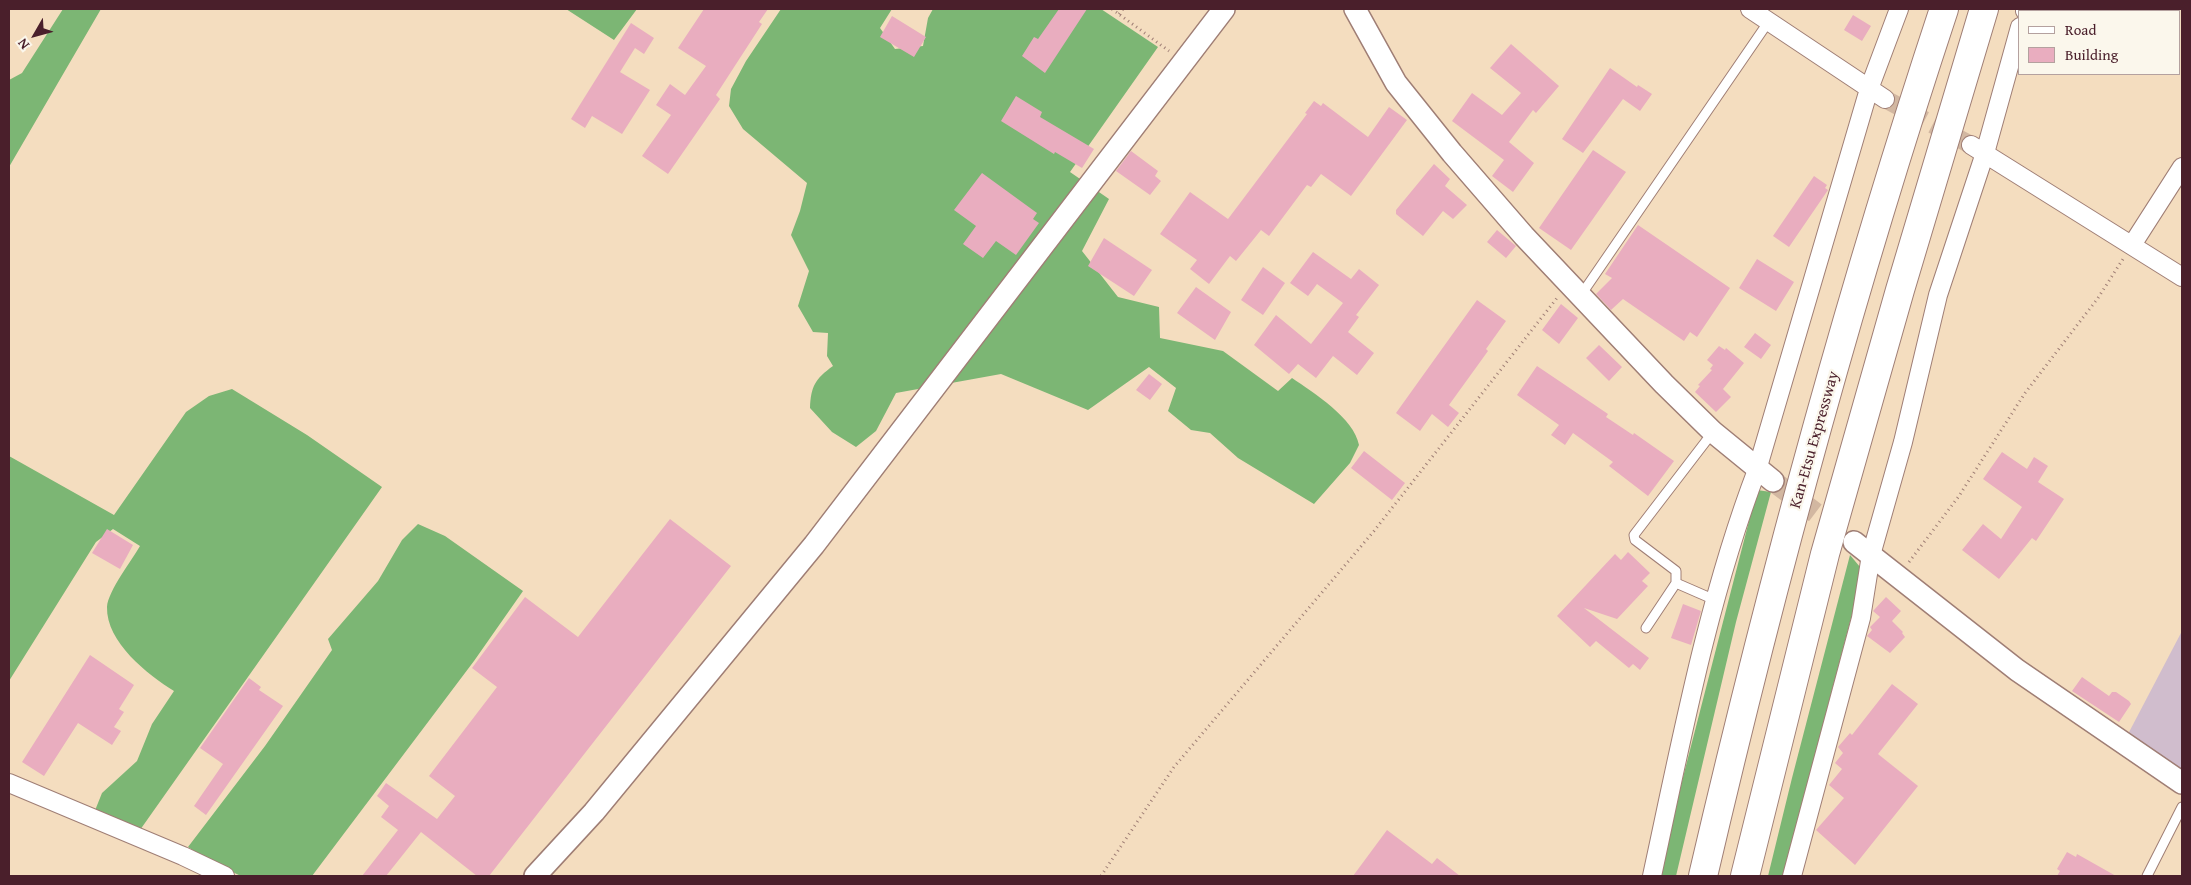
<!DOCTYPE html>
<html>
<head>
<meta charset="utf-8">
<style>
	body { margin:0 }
	#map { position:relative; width:2191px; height:885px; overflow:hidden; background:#f4ddbf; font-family:"Gentium Book Plus",serif }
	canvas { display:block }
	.frame { position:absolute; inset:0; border:10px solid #4a1f2b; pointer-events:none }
	.legend { position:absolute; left:2018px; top:10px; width:162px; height:65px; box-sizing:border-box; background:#fbf7ec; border:1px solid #b4a19f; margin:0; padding:6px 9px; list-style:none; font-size:15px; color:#4a1f2b }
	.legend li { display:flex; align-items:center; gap:10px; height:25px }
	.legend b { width:25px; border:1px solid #b4a19f }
	.north { position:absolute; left:10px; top:10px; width:50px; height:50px; -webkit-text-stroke:4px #fbf7ec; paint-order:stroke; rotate:232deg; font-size:14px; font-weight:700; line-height:20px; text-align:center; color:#4a1f2b }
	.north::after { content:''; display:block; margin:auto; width:18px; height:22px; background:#4a1f2b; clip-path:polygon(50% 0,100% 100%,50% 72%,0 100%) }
</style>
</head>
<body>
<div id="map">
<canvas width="2191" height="885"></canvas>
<div class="frame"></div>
<ul class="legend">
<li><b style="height:6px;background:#fff"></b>Road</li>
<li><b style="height:14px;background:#e9adbf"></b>Building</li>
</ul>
<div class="north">N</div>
</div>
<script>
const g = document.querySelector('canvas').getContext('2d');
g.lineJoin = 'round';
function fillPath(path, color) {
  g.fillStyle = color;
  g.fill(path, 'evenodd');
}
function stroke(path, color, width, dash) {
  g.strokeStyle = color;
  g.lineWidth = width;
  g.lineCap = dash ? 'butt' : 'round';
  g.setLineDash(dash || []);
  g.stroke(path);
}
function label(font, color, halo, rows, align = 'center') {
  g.font = font + ' "Gentium Book Plus",serif';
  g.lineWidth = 4.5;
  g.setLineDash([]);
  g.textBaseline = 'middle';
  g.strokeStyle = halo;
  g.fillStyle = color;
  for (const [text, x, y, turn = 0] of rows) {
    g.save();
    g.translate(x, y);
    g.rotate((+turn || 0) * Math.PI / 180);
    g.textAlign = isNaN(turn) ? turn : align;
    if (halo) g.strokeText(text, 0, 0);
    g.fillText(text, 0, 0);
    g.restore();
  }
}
fillPath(new Path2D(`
	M2182,631V771L2127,736Z`), '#d0bdcd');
fillPath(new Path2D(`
	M63,9H101L9,167V80L22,73Z
	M566,9H637L614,40Z
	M781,9H892L880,28L895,49L923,46L928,18L933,9H1101L1158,47L1070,172L1109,199L1082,251L1118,297L1159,307L1160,338L1223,351L1278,391L1292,378C1314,393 1354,418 1359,445L1350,463L1314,504L1238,458L1210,433L1191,430L1168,411L1176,388L1149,367L1088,410L1001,374L896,393L876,431L856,447L832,432L810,408C811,386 815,379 833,366L827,356L828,333L813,332L798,306L809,271L791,235L800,211L807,183L743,129L729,106L731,89L746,61Z
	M232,389L307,435L382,487L140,830L94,813L102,793L137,761L152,724L174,691C148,675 106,642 107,607C108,591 132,560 140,546L113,529L96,542L9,681V456L114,515L186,412L209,396Z
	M1757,490L1771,492L1736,622L1676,876H1661L1682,781Z
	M418,524L445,536L523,591L474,661L312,876H241L211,862L188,847L265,746L332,650L328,639L378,581L402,540Z
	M1850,555L1860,567V584L1783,876H1768L1792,778Z`), '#7cb674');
fillPath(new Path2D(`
	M704,9H768L759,22L762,24L716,95L720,99L668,174L642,156L671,115L656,105L670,84L685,95L706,66L678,48Z
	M1059,9H1087L1045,73L1022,56L1034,37L1038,39Z
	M1853,15L1871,26L1862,41L1844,30Z
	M892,16L926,37L914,57L880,37Z
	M631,23L654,38L644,54L635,48L620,72L650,90L622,134L592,116L585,128L571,119Z
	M1511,44L1559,86L1536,113L1533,110L1509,142L1534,163L1513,192L1492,176L1504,160L1452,121L1472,93L1502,115L1521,93L1490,68Z
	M1610,68L1637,87L1638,85L1652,94L1640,111L1623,99L1583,153L1562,139Z
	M1016,96L1042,112L1040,117L1094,149L1082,168L1055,152L1054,154L1001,121Z
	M1314,101L1321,106L1323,103L1368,137L1389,107L1407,120L1351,196L1321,174L1311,187L1307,185L1269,236L1261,230L1236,261L1230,256L1209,284L1190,269L1197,260L1160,234L1190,192L1228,219L1307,114L1305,113Z
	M1593,150L1626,172L1571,250L1539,228Z
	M1131,151L1158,171L1155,176L1161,181L1150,195L1116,171Z
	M1434,164L1450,179L1445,186L1467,205L1453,219L1443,211L1423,236L1396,214V210Z
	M982,173L1037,213L1033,219L1039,223L1016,255L996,241L983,258L963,244L976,226L954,210Z
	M1814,176L1827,185L1825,188L1828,190L1789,247L1773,236Z
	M1638,225L1730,288L1697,337L1690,332L1684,341L1623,299L1611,310L1596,294L1612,278L1605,274Z
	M1497,230L1516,246L1506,258L1487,242Z
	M1104,238L1152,270L1134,296L1088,266Z
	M1313,252L1351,279L1359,269L1379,285L1356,315L1359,317L1348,332L1374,353L1357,375L1333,356L1316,378L1298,364L1289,374L1254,345L1276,315L1311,344L1343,303L1317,284L1308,296L1290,283Z
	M1757,259L1794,282L1776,311L1739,288Z
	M1263,267L1285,283L1263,315L1241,300Z
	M1196,287L1231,312L1215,340L1177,313Z
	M1477,300L1506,321L1486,349L1488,351L1449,405L1459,413L1448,427L1432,414L1420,431L1396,413Z
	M1561,304L1578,318L1559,344L1542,330Z
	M1755,333L1771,345L1761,359L1744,347Z
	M1599,345L1622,367L1609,381L1586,358Z
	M1719,346L1725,350L1726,348L1744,363L1723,389L1731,397L1716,412L1695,392L1700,386L1698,385L1712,370L1710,369L1713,365L1707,360Z
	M1537,366L1608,414L1606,417L1633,435L1634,433L1674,461L1648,496L1609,466L1613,462L1573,433L1565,445L1551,435L1559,425L1517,395Z
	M1149,374L1162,384L1150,400L1136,390Z
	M1364,451L1405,483L1392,500L1351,468Z
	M2002,452L2027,469L2034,457L2048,466L2038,482L2064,499L2036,541L2032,538L1999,579L1962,550L1983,524L2001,539L2022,507L1983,479Z
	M670,519L731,566L489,876H477L421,832L386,876H362L398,830L381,817L389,806L377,796L386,783L437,819L455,796L429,776L497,687L472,668L525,597L578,637Z
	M107,529L133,545L120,569L92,553Z
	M1628,552L1650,573L1642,581L1648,586L1617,619L1584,608L1649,658L1640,670L1633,664L1629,668L1596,641L1590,647L1557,616L1615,554L1621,560Z
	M1886,597L1901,611L1892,621L1903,632L1902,633L1905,637L1890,653L1867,636L1872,630L1870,627L1880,617L1873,611Z
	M1683,604L1701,611L1691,645L1671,638Z
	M90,655L134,685L119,709L124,712L114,727L121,731L112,745L78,723L44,776L22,762Z
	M2082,677L2109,696L2112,692H2116L2129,701L2131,704L2119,722L2072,691Z
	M249,678L261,687L259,690L283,706L206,815L194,806L223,764L200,748Z
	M1892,684L1918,704L1878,754L1918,786L1855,865L1816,830L1844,798L1829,785L1842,769L1835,763L1843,753L1838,747L1850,733L1852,735Z
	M1387,830L1432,864L1437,858L1460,876H1353Z
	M2067,852L2076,857L2077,854L2116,876H2057L2060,871L2057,869Z`), '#e9adbf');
stroke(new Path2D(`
	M1885,99L1971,145`), '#d2b7a1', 18, [18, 9]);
stroke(new Path2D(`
	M1773,481L1854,542`), '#d2b7a1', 21, [21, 11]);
const service = new Path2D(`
	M1581,295L1769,21
	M1676,583L1715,600
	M1646,628L1676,583V571L1635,540L1634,535L1713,432
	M2147,876L2182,807`);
const minor = new Path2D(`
	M1750,9L1885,99
	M2025,11L2026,9
	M1971,145L2182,277
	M2132,245L2182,167
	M9,783L183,856L225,876
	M1652,876C1681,742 1708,598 1757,470L1869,89L1899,9
	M1792,876L1861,618L1871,555L1903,442L1938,295L1985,153L2020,27`);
const tertiary = new Path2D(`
	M1355,9L1396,83L1452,153L1524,236L1664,384L1713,432L1773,481
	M1854,542L2017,670L2182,783
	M535,876L594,812L814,545L1224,9`);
const motorway = new Path2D(`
	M1703,876C1771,584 1850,293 1944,9
	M1745,876L1825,554L1900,290L1984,9`);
stroke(service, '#9f7e75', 11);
stroke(minor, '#9f7e75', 20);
stroke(tertiary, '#9f7e75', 24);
stroke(motorway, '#9f7e75', 30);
stroke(new Path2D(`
	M1112,9L1169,51
	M1119,14L1123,9
	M1909,562L1959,496L2025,393L2098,298L2123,259
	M1101,876L1174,767L1374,531L1557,298`), '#9f7e75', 3, [1, 4]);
stroke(service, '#fff', 9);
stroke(minor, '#fff', 18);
stroke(tertiary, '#fff', 21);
stroke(motorway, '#fff', 28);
label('16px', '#4a1f2b', '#fbf7ec', [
	["Kan-Etsu Expressway",1815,440,-74]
]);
</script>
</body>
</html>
